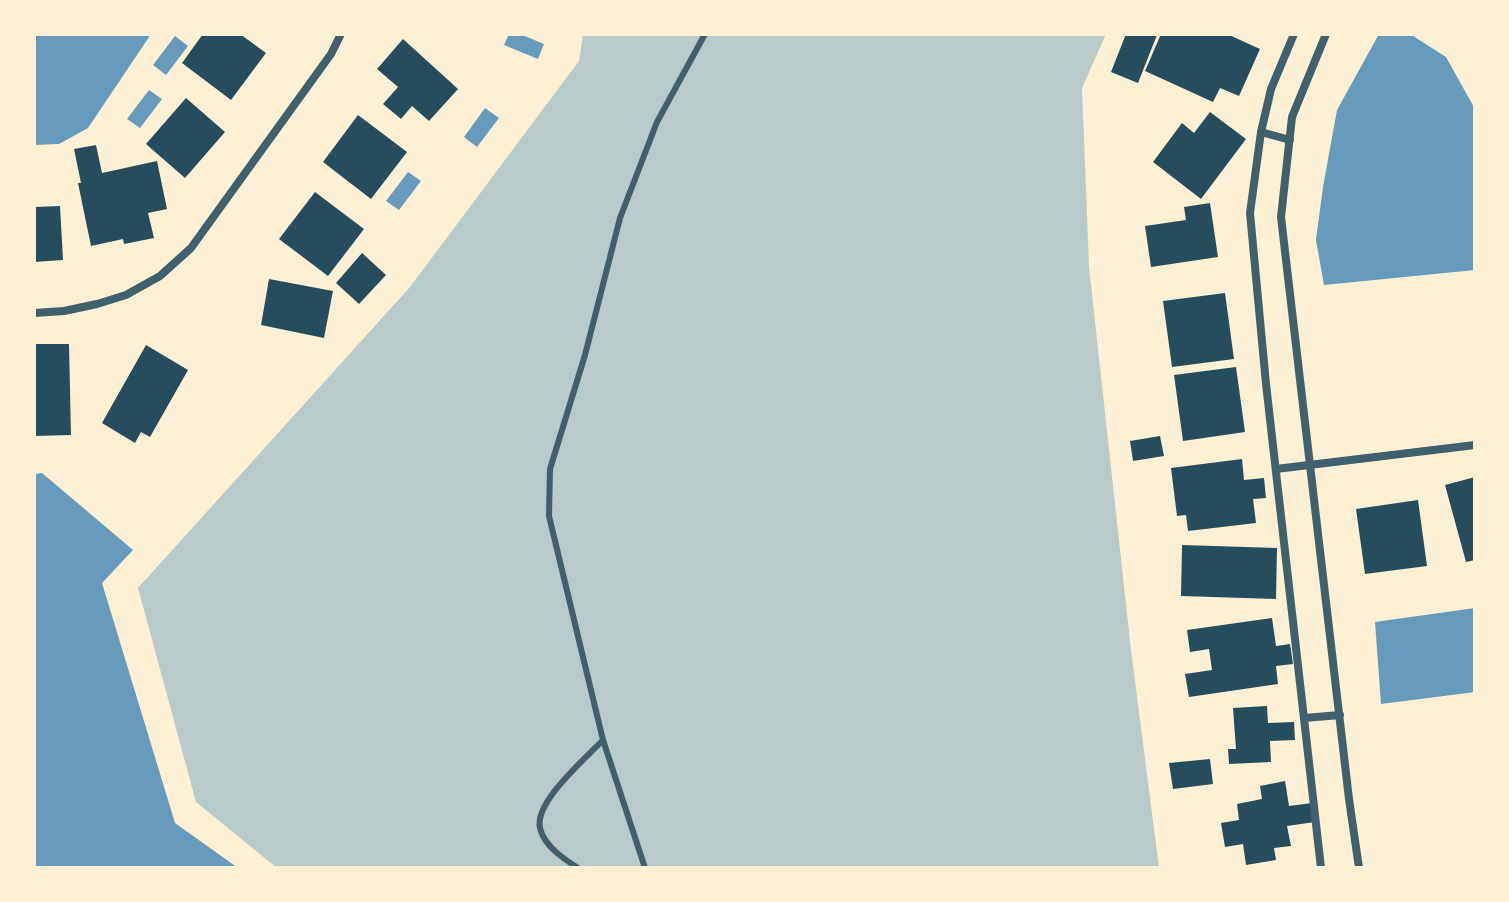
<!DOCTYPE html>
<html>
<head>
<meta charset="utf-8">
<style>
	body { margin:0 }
	#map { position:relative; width:1509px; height:902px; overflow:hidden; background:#fdf0d5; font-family:Rubik,sans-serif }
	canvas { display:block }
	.frame { position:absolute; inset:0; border:36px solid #fdf0d5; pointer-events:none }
</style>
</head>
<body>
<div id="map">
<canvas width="1509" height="902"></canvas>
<div class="frame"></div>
</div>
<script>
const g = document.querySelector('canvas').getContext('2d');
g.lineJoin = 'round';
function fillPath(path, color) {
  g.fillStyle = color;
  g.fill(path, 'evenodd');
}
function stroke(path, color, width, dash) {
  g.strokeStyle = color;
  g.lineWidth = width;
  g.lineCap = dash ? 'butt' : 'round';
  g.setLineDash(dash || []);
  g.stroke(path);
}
fillPath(new Path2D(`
	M583,34H1106L1082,88L1089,267L1131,650L1159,868H277L196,802L138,588L410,287L579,61Z`), '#b9caca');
fillPath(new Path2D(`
	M34,34H151L88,128L59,144L34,145Z
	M509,34H520L544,44L538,59L504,45Z
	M1379,34H1410L1446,57L1475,109V270L1324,285L1316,240L1323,187L1337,110Z
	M175,36L188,46L166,75L153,65Z
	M149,90L162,99L140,128L127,119Z
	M485,108L499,118L477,147L464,137Z
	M408,172L421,181L399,210L386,201Z
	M42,473L133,550L102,583L175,823L238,868H34V474Z
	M1475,608V692L1381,704L1375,622Z`), '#669bbc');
fillPath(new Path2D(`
	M203,34H240L266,53L231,100L182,63Z
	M1126,34L1157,35L1138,83L1111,72Z
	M1161,34H1227L1260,49L1239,96L1220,88L1213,102L1145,71Z
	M403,39L458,89L429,121L412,106L401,119L383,104L398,87L377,69Z
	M186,98L225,132L185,178L146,144Z
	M1210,112L1246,139L1201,199L1153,162L1182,123L1194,133Z
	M358,115L407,152L371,199L323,162Z
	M96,145L102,173L157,161L167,209L148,213L154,238L124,244L123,239L91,246L78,183H81L74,149Z
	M315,192L364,229L328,276L279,239Z
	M1210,203L1218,257L1151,267L1145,226L1186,220L1184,207Z
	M60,206L63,260L34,262V207Z
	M362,253L386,275L359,304L336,283Z
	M269,279L333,291L324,338L261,325Z
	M1225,293L1234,359L1172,367L1163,301Z
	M34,344H69L71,435L34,436Z
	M146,345L188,370L150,437L141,432L135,443L102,423Z
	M1236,367L1245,432L1183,441L1174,375Z
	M1160,436L1164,456L1133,461L1130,441Z
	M1242,459L1244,480L1264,478L1266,498L1253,499L1256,523L1188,531L1186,515L1177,516L1171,468Z
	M1475,477V560L1466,562L1445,485Z
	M1418,500L1427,566L1365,574L1356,509Z
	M1182,545L1277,548L1276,599L1181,596Z
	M1272,618L1276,646L1290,644L1293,664L1276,666L1278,684L1189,697L1185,674L1212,670L1209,649L1190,652L1187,630Z
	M1267,706L1268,723L1294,722L1295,740L1270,741L1271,762L1229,764L1228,749H1236L1233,708Z
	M1210,759L1213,784L1173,789L1169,763Z
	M1285,781L1289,806L1312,803L1315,822L1287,826L1291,846L1274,848L1276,860L1246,865L1243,844L1225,847L1221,823L1239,820L1237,804L1262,799L1260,786Z`), '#264d5e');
stroke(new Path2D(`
	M578,868C564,859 544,846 540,828C534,802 586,758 603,740
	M645,868L603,740L549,516L550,469L585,355L620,218L657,122L705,34`), '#3f606c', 6);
stroke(new Path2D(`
	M1294,34L1271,89L1261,132L1250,213L1266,384L1321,868
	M1326,34L1292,117L1281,217L1349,799L1359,868
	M1261,132L1290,140
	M34,313L64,311L97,304L126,295L160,276L191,248L331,54L341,34
	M1276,469L1475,445
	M1304,718L1340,715`), '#3f606c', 8);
</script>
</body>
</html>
